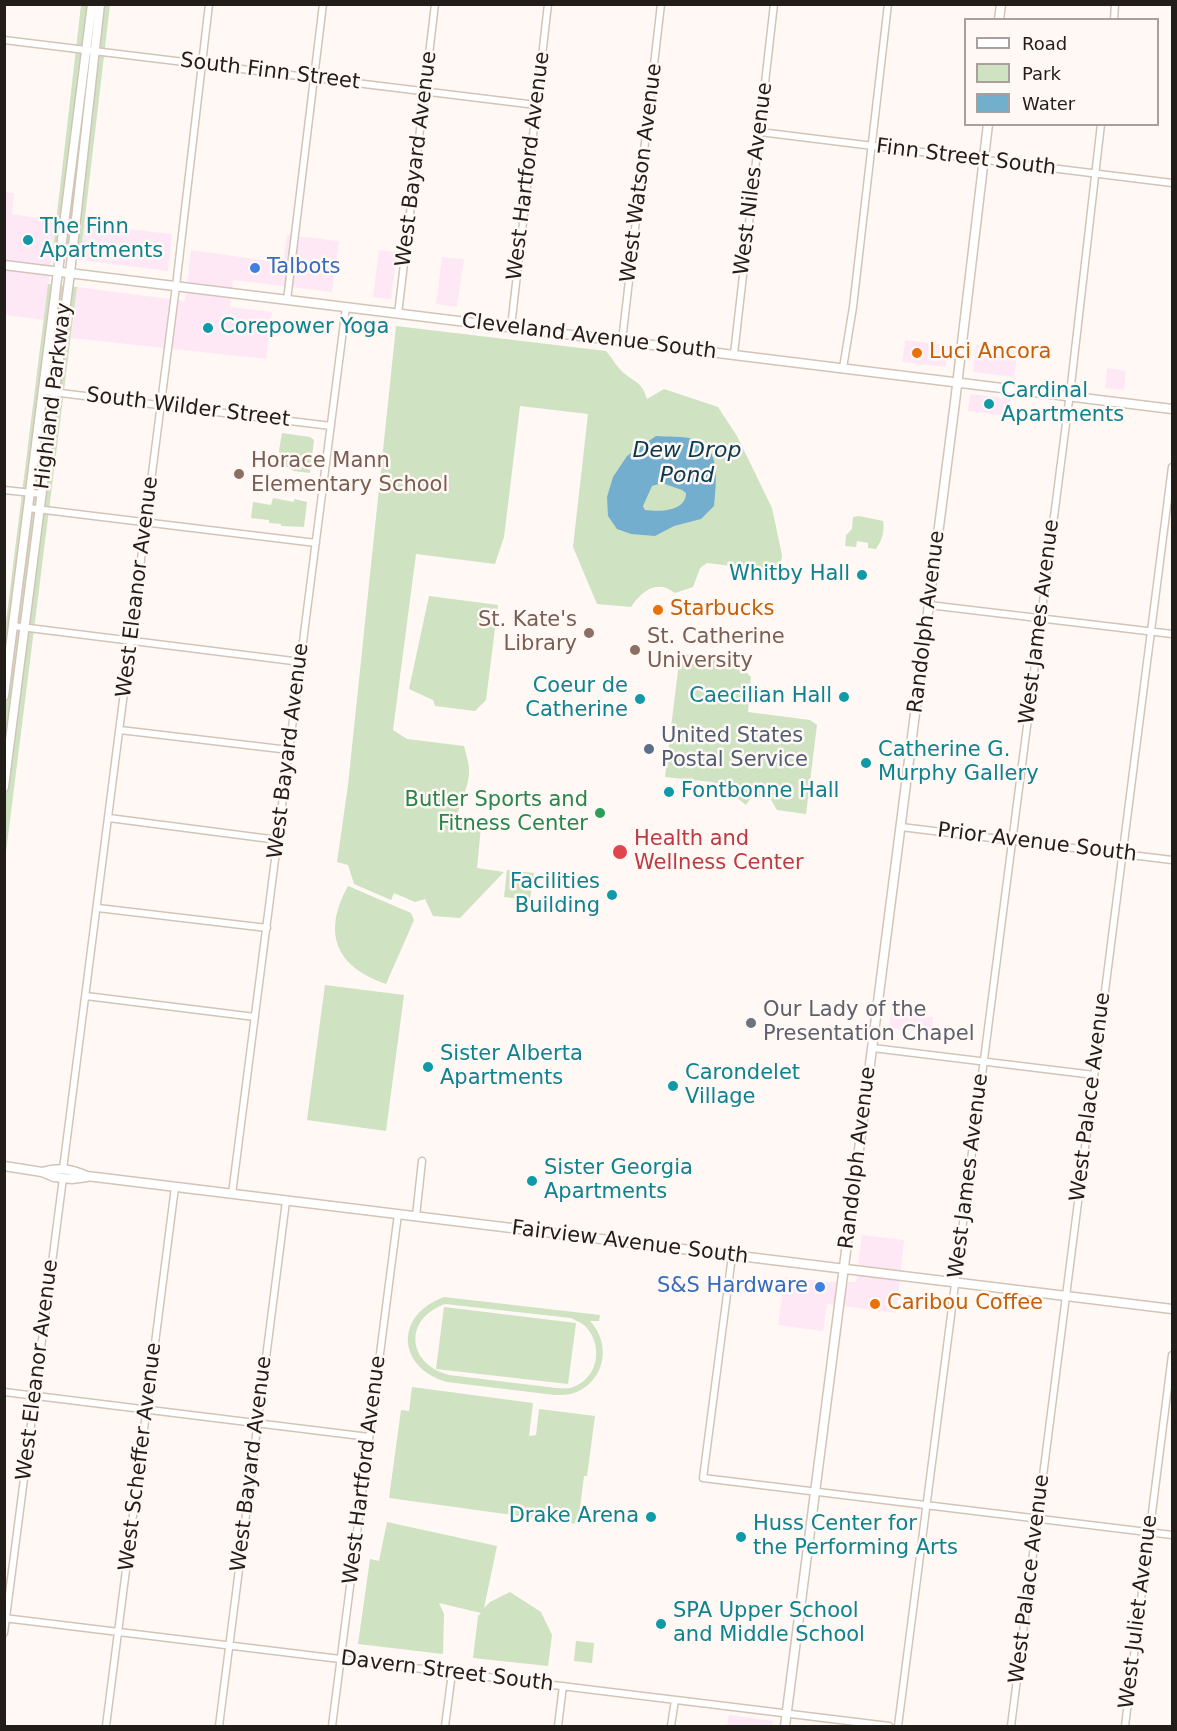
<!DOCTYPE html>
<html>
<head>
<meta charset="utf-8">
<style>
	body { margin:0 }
	#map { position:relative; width:1177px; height:1731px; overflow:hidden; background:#fff8f4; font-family:"DejaVu Sans",sans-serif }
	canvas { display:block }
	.frame { position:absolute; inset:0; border:6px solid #231d19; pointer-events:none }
	.legend { position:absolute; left:964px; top:18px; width:195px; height:108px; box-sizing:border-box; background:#fff8f4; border:2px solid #a7a09c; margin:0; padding:8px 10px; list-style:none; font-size:18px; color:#231d19 }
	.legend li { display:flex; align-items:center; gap:12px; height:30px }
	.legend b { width:30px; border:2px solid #a7a09c }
</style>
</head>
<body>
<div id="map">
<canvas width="1177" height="1731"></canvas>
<div class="frame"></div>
<ul class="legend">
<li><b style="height:8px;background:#fff"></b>Road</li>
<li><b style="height:16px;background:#cfe2c2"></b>Park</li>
<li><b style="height:16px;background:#74aece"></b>Water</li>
</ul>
</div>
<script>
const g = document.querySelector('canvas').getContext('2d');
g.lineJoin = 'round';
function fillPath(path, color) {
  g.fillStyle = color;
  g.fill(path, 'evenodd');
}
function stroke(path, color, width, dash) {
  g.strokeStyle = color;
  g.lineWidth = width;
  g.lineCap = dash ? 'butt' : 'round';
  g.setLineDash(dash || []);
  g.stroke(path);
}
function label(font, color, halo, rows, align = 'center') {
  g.font = font + ' "DejaVu Sans",sans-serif';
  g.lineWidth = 5;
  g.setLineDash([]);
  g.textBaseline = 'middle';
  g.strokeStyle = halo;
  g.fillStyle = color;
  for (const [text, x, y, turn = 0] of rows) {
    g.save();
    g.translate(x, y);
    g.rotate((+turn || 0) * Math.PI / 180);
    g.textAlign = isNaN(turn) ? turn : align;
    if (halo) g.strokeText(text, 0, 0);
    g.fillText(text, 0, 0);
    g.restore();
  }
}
fillPath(new Path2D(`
	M5,192L14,193L12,214L56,221L44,320L5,315Z
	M84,224L172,234L168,271L80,260Z
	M287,235L339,241L332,292L233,280L230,307L272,312L266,359L71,338L77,287L185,301L191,250L283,263Z
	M379,250L397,252L391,299L373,297Z
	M442,257L464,259L457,307L436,304Z
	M905,340L948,346L946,367L902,362Z
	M976,345L1018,350L1014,377L973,372Z
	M1107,368L1126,371L1124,390L1105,388Z
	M970,394L1011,399L1009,416L968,411Z
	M891,1013L933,1017L932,1032L889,1028Z
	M862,1235L904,1240L896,1313L827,1304L823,1331L778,1325L785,1277L829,1282H856Z
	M729,1715L773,1721L772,1726H727Z`), '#ffe8f6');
fillPath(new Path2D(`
	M81,5H110L80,260L52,257Z
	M48,284L77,287L5,860V630Z
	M396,326L606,351C612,358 618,369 625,374C638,384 642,383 647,399L664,389L718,407L737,436L772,508L782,555L780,572L707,563L700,568L693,587L675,593C657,579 642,591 631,607L597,604L573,547L588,414L520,406L504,537L495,564L416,554L393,730L407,739L464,746C466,754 469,763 469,770C470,785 458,806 456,822L481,826L477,868L504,872L460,918L433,916L425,899L415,902L394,893L391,900L354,884L348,865L337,862L348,785Z
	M282,433L310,437L314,440L310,473L294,471L284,465L279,451Z
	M273,498L294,502V499L307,502L304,527L281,526V524L269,523V520L251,518L253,502L271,505Z
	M859,516L883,521C885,531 882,540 876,549L868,548V543L857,541L856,547L845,546L846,535L852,529L853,517Z
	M429,596L498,605L486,700L475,711L435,706L433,700L409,689Z
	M680,654L733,659L751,677L748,712L810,720L817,725L806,814L777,810L770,798L752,796L746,805L719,784L712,782L665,777Z
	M507,870L534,873L530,900L504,897Z
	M348,886L411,913L414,920L386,984C335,967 322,932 348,886Z
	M325,985L404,995L386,1131L307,1120Z
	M444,1297L600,1315L599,1321H590C612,1344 605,1382 574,1393C568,1395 562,1395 555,1395L447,1382C397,1368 394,1315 444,1297ZM445,1304L571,1318C577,1321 583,1323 587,1328C604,1348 597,1381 570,1388C566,1389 560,1388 556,1388L449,1375C407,1364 403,1319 445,1304Z
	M444,1307L576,1323L568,1384L436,1369Z
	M412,1387L533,1403L529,1436L536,1435L539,1409L595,1416L587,1476H584L578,1524L389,1498L401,1410L409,1411Z
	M387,1522L497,1546L484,1608L490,1602L510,1592L541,1612L552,1635L548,1666L473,1658L478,1616L481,1613L439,1603L444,1614L443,1654L358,1644L370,1559L379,1561Z
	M576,1641L594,1643L592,1663L574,1661Z`), '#cfe2c2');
fillPath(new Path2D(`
	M656,436C668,437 683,436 694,439C722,447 716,484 714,506L701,519L674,526L655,536L631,534L617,529L608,516L607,497L613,477L627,456ZM662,483L682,490L686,493C686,512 658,512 645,510L643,506L652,486Z`), '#74aece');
const street = new Path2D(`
	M1114,20L1115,4
	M4,40L536,105
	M760,132L1172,183
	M287,300L323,4
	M398,314L435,4
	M511,327L548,4
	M622,341L661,4
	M734,354L774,4
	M843,368L853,307L888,4
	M44,391L331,426
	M4,490L42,494
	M28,508L316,543
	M929,605L1172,634
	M13,626L301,662
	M120,730L289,750
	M109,818L278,840
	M901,827L1172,860
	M98,908L267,928
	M86,996L255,1017
	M873,1048L1094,1075
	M63,1169L176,286L209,4
	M232,1194L346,307
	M416,1216L422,1161
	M732,1256L703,1478L1172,1535
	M4,1392L369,1437
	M4,1618L889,1726
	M4,1633L63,1178
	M106,1726L175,1187
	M219,1726L286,1201
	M332,1726L398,1214
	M445,1726L452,1673
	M558,1726L563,1686
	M671,1726L675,1700
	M898,1726L1071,385L1101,124
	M1011,1726L1172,467
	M1125,1726L1172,1355`);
const secondary = new Path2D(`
	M999,20L1001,4
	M4,265L1172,409
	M4,696L92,4
	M4,787L70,273L100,4
	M4,1166L42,1172L54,1177L72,1179L87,1177
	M42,1172C59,1167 71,1169 87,1176L1172,1309
	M785,1726L955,402L988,124`);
stroke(street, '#d3c4b8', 9);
stroke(secondary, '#d3c4b8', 11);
stroke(street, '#fff', 6);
stroke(secondary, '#fff', 8);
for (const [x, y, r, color] of [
	[28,240,6,"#0f9aa8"],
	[255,268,6,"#3f7fe0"],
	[208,328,6,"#0f9aa8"],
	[917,353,6,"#e8710a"],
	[989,404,6,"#0f9aa8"],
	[239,474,6,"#8d6e63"],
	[862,575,6,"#0f9aa8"],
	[658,610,6,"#e8710a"],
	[589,633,6,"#8d6e63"],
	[635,650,6,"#8d6e63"],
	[844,697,6,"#0f9aa8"],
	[640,699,6,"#0f9aa8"],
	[649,749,6,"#5c6f8a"],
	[866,763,6,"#0f9aa8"],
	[669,792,6,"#0f9aa8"],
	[600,813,6,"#2e9e5b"],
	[620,852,8,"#e0444e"],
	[612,895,6,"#0f9aa8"],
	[751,1023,6,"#6b7280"],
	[428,1067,6,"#0f9aa8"],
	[673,1086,6,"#0f9aa8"],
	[532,1181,6,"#0f9aa8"],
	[820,1287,6,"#3f7fe0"],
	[875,1304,6,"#e8710a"],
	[651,1517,6,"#0f9aa8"],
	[741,1537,6,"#0f9aa8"],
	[661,1624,6,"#0f9aa8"]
]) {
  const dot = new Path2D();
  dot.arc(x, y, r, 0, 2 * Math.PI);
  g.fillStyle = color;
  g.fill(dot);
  stroke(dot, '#fff8f4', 2);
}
label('21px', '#231d19', '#fff8f4', [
	["South Finn Street",270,72,7],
	["Finn Street South",966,158,7],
	["West Bayard Avenue",417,159,-83],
	["West Hartford Avenue",529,166,-83],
	["West Watson Avenue",642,173,-83],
	["West Niles Avenue",754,179,-83],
	["Cleveland Avenue South",589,337,7],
	["Highland Parkway",54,396,-83],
	["South Wilder Street",188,408,7],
	["West Eleanor Avenue",138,587,-83],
	["Randolph Avenue",927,622,-83],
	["West James Avenue",1040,622,-83],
	["West Bayard Avenue",289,751,-83],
	["Prior Avenue South",1037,843,7],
	["West Palace Avenue",1091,1097,-83],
	["Randolph Avenue",858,1158,-83],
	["West James Avenue",969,1176,-83],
	["Fairview Avenue South",630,1243,7],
	["West Eleanor Avenue",38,1370,-83],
	["West Scheffer Avenue",141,1457,-83],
	["West Bayard Avenue",252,1464,-83],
	["West Hartford Avenue",365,1470,-83],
	["West Palace Avenue",1030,1579,-83],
	["West Juliet Avenue",1139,1612,-83],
	["Davern Street South",447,1672,7]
]);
label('21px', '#0d838f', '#fff8f4', [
	["The Finn",40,228],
	["Apartments",40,252],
	["Corepower Yoga",220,328],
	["Cardinal",1001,392],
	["Apartments",1001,416],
	["Whitby Hall",850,575,"right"],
	["Coeur de",628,687,"right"],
	["Catherine",628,711,"right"],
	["Caecilian Hall",832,697,"right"],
	["Catherine G.",878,751],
	["Murphy Gallery",878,775],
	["Fontbonne Hall",681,792],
	["Facilities",600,883,"right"],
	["Building",600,907,"right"],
	["Sister Alberta",440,1055],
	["Apartments",440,1079],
	["Carondelet",685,1074],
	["Village",685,1098],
	["Sister Georgia",544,1169],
	["Apartments",544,1193],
	["Drake Arena",639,1517,"right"],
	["Huss Center for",753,1525],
	["the Performing Arts",753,1549],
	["SPA Upper School",673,1612],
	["and Middle School",673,1636]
], 'left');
label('21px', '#366cbe', '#fff8f4', [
	["Talbots",267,268],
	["S&S Hardware",808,1287,"right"]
], 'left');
label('21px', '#c56008', '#fff8f4', [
	["Luci Ancora",929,353],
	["Starbucks",670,610],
	["Caribou Coffee",887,1304]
], 'left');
label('21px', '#785e54', '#fff8f4', [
	["Horace Mann",251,462],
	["Elementary School",251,486],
	["St. Kate's",577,621,"right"],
	["Library",577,645,"right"],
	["St. Catherine",647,638],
	["University",647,662]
], 'left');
label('21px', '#4e5e75', '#fff8f4', [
	["United States",661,737],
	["Postal Service",661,761]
], 'left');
label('21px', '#27864d', '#fff8f4', [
	["Butler Sports and",588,801],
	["Fitness Center",588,825]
], 'right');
label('21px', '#be3a42', '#fff8f4', [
	["Health and",634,840],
	["Wellness Center",634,864]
], 'left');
label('21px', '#5b616d', '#fff8f4', [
	["Our Lady of the",763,1011],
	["Presentation Chapel",763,1035]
], 'left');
label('italic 22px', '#073a50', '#fff8f4', [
	["Dew Drop",687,451],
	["Pond",687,476]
]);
</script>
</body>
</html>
